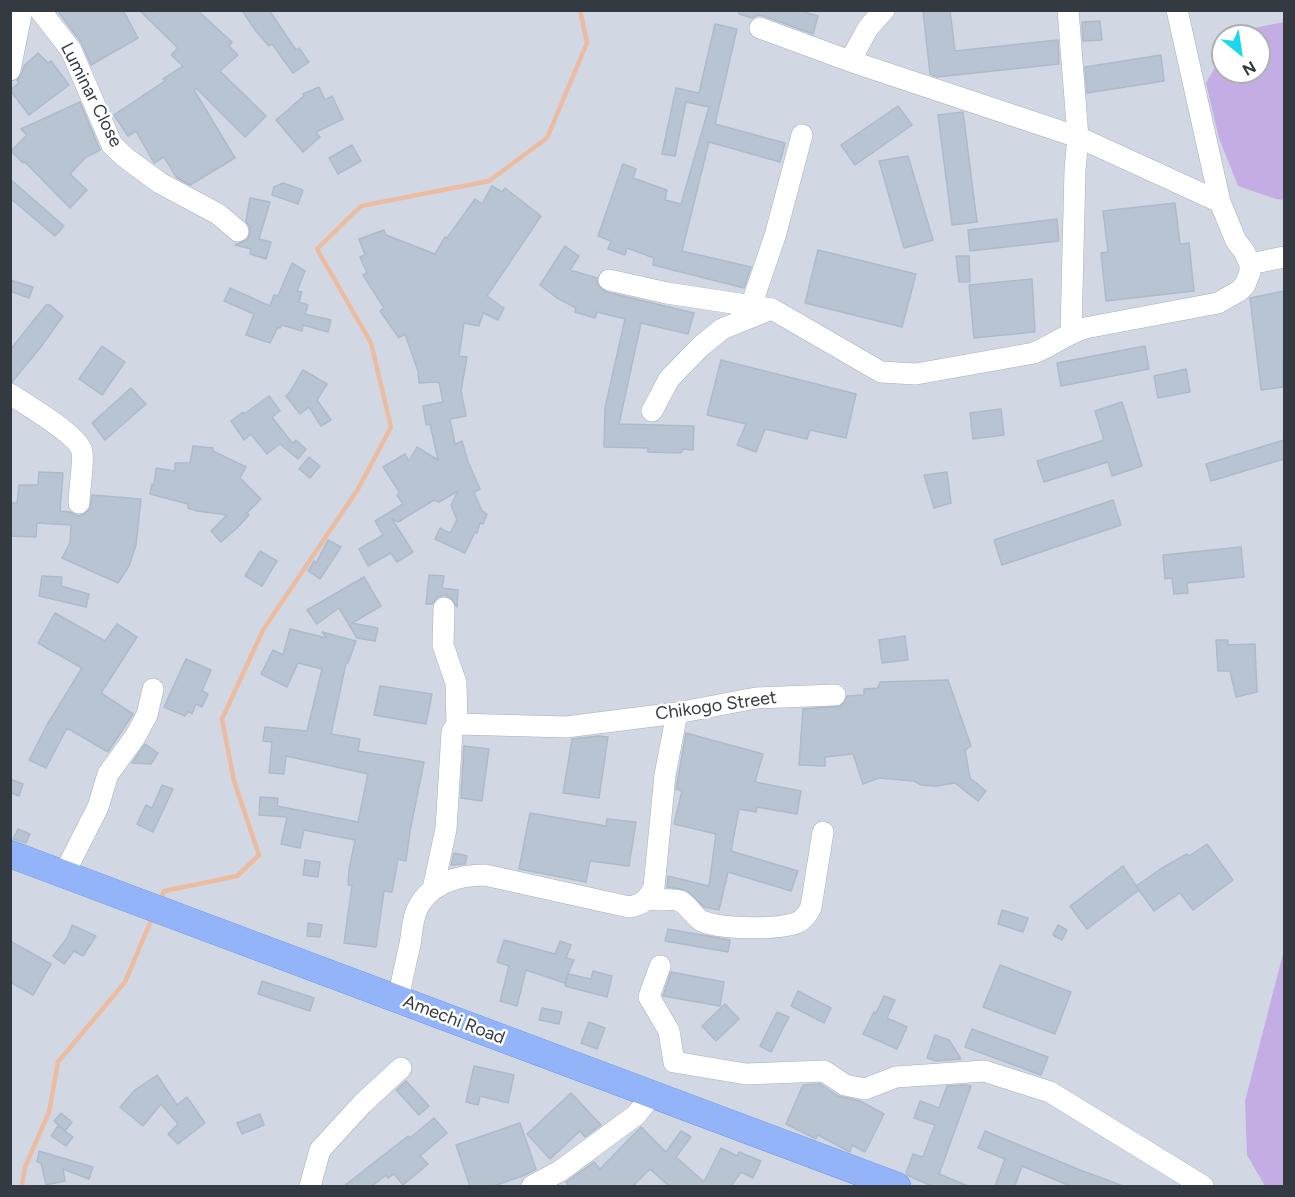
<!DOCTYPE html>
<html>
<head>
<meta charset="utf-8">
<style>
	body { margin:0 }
	#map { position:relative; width:1295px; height:1197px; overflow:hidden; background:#e3e8f1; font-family:Figtree,sans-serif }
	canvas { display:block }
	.frame { position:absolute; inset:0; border:12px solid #343a42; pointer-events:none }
	.north { position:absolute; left:1211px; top:24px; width:60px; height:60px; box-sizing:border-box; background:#fff; border:2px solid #aeb0b3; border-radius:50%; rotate:150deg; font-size:16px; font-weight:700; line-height:24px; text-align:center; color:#343a42 }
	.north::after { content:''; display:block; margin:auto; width:21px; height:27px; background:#1bd8f0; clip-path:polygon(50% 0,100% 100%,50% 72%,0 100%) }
</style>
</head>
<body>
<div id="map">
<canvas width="1295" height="1197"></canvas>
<div class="frame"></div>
<div class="north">N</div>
</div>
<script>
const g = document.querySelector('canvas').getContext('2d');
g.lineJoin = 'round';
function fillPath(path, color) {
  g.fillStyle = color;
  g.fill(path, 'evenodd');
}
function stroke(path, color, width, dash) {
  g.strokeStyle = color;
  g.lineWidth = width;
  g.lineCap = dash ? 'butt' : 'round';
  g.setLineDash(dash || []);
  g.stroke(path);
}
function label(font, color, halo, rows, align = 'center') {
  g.font = font + ' Figtree,sans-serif';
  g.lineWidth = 5;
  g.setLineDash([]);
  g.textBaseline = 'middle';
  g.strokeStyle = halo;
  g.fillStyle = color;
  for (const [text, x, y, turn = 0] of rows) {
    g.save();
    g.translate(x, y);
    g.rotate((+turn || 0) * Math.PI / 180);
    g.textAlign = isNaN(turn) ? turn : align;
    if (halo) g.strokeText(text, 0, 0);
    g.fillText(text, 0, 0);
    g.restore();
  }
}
fillPath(new Path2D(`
	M11,11H1284V1186H11ZM1223,36H1259V72H1223Z`), '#d1d8e4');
fillPath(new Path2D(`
	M1284,22V200L1276,199L1238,186L1219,138L1206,83L1223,54V72H1259V36H1243L1254,28Z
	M1284,950V1186H1265L1247,1155L1245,1101Z`), '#c3ade4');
stroke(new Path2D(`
	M160,901L164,891L237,876L259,855L234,781L222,719L263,630L358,489L391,427L371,343L317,249L361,206L489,181L547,138L587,43L580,10
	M22,1186L25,1167L49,1112L58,1062L125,982L153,916`), '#ecbca1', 4.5);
const building = new Path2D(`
	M57,10H123L138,38L91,65L81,42Z
	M139,10H197L232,42L229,46L238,55L220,71L266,116L245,137L196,88L194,90L235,158L190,185L177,178L164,157L154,163L136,131L128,136L114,115L165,81L163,79L183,66L171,55L178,48Z
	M242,10H269L296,50L299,48L309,62L293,73L272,44L269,46L255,30Z
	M739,10H797L818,16L813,34L764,16L758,15L752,18L739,14Z
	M923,10H950L955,51L1058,40L1059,64L937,77L930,74Z
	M1100,21L1102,40L1083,41L1082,22Z
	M715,24L737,29L715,124L785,143L780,162L709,142L682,251L751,267L744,288L653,265L654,258L627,248L625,255L608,249L611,241L598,236L623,164L636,169L633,178L667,190L665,200L681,204L709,107L686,102L675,156L662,154L676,88L699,93Z
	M38,53L48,63L51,61L69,85L29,115L10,90L19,83L17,80L22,73L24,66Z
	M1161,55L1164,81L1087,93L1085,67Z
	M319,87L325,100L332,96L343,119L316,132L320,137L303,152L276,120L304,96L303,94Z
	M80,102L100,150L86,157L70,174L87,190L70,208L25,162L23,163L11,151L27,135L21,129Z
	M898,106L912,125L855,165L841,145Z
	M963,112L977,222L952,225L938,115Z
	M352,145L361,161L338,174L329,158Z
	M908,156L933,240L904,248L879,161Z
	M10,179L64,226L55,236L10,198Z
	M283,183L303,190L298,204L272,195L274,187Z
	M492,186L502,192L505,188L541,216L487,296L504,308L498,320L483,313L479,326L464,323L459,356L467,357L461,391L466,416L450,419L455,444L462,441L468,462L480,489L474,492L482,511L487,514L483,524L480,523L477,533L475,532L465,553L435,539L440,528L450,533L457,520L451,505L458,491L439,502L434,500L398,522L392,519L413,552L397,562L391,553L368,566L359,549L383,535L375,521L403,504L397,495L400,493L383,467L405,454L409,461L417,447L438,460L430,424L426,425L423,406L443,402L439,382L419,383L418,371L405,334L399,338L380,311L384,308L363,275L367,273L360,257L365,255L359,239L384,230L386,235L435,254L445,237L447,238L475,199L482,204Z
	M250,198L270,202L259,239L271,242L266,259L250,254L251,249L235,245L247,240L250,234V227L246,221Z
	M1175,203L1180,244L1189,243L1194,291L1106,301L1101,253L1108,252L1103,211Z
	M1057,219L1059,241L970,251L968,230Z
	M565,246L579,256L570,270L597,278V284L606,292L694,313L688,334L641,323L619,424L694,426L693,450L683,449L681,453L648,452V448L604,447L605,408L625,319L597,312L595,318L575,312L576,308L557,298L540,285Z
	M818,250L916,274L902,327L805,303Z
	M956,256H969L970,282H959Z
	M292,263L305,271L297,291L302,292L299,302L308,305L305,314L331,320L328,332L303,325L302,331L282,325L280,328L278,327L270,343L246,335L254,314L224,301L230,288L270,306L274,295L278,296Z
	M1032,279L1035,332L974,338L969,285Z
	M10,280L33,287L29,298L10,291Z
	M1284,291L1283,387L1261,390L1250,298Z
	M46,305H50L63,316L40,348L12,382L10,381V350Z
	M102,346L125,362L102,395L79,379Z
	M1145,346L1149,369L1061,386L1057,363Z
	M721,360L856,394L846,438L810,430L807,439L765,429L756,452L737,445L746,424L707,415Z
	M1186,369L1190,392L1158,398L1154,376Z
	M303,370L327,384L317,400L331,420L321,426L309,407L300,414L286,396L290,392Z
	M131,388L146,404L105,440L92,423Z
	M269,396L280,411L272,417L293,444L296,440L306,449L298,459L280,444L267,454L251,434L244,440L231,421L243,412L244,414Z
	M1122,402L1142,466L1112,476L1108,462L1044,482L1037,461L1104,440L1095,411Z
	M1001,409L1004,435L973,439L970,413Z
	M1284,440V459L1211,481L1206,464Z
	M193,446L213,448V451L246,467L240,478L261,499L247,513L249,515L237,528L221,542L211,531L227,515L197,511L188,508V504L150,494L152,484L154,485L156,468L175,471V463H190Z
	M309,457L320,466L310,478L299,469Z
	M39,472L63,473L60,511L70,512L78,516L84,514L90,509L92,495L141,499L136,545L129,566L118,583L62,558L70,543L71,525L37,523L36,537L10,536V503H17L19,485H38Z
	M947,472L951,503L934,508L924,475Z
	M1113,500L1121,525L1002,565L994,540Z
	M328,540L341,547L320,579L308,571L314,561L316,563Z
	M1241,547L1244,577L1187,583L1188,593L1174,594L1172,578L1165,579L1163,555Z
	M260,551L277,561L262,586L245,576Z
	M429,575L444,576L442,588L458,590L457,607L451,598L445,595L437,597L432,604H426Z
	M42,576L62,577L61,586L89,594L86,607L39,596Z
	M364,577L381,606L352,623L378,628L375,641L357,638L339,608L317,624L307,610Z
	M55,613L105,641L117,624L137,637L101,693L133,714L108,752L67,728L46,768L29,760L47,725L82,668L38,643Z
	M290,629L327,638L322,632L356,641L348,663H346L331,734L360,739L358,751L424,762L410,831L406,861L398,859L392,892L384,891L376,947L344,943L352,885H348L349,870L355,840L304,830L300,848L281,844L287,817L259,815L260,797L278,798L277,806L358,822L368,774L286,756L284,774L269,773L272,742L263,741L265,727L307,731L322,669L298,663L287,687L261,674L273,650L283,655Z
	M905,636L908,660L882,663L879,640Z
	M1216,640H1228V645L1255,644L1257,692L1236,697L1230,671H1218Z
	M186,659L211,670L202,691L208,694L202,707L196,704L192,714L188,711L185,716L164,707Z
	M948,680L971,746L965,750L970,778L986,791L978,801L955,783L936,786L921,785L914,781L879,778L863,784L853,754L825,757V766L799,765L803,709L841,706L847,696L864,695V689L878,688L880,682Z
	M380,686L432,694L426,724L374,715Z
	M686,733L763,754L755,782L801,791L797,814L757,807L756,812L739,809L731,851L798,871L791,891L728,872L719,910L704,907L686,890L667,887L668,876L709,886L716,834L674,824L682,791L676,789Z
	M599,736L608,737L599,798L563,793L572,739Z
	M145,744L158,753L151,764L132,763Z
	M464,746L489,749L482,801L461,798Z
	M10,779L23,784L19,796L10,792Z
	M162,785L173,789L153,832L137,824L146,805L152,808Z
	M530,813L606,826L607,819L636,822L629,866L590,861L586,882L519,869Z
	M18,829L30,834L26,843L13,839Z
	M1207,844L1233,880L1193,910L1180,893L1154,911L1139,890L1087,929L1070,906L1123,866L1139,890L1136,886L1162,868L1187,854L1189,856Z
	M454,853L467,856L465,864L451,865Z
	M305,860L320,862L318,877L303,875Z
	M1002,910L1028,918L1023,932L998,924Z
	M308,923L322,925L320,937L307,936Z
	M72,925L96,936L83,956L74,951L64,964L53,956L67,938Z
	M1058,925L1067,930L1062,940L1053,935Z
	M668,929L730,940L728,952L665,941Z
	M504,940L555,954L560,941L571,945L566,958L574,960L568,974L591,979L593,971L612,976L607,997L565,986L568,974L565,983L526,970L517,1006L500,1001L509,966L497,962Z
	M10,941L51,964L33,995L10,982Z
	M1000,965L1071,992L1055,1034L983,1007Z
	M671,972L724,982L720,1006L663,996Z
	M262,981L314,998L310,1011L258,994Z
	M798,991L831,1008L824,1023L791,1006Z
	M884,996L895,1000L887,1018L907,1027L897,1049L863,1034L874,1012L876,1013Z
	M725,1004L739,1019L716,1041L702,1026Z
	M542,1008L562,1012L559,1024L539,1020Z
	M777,1012L789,1017L771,1052L760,1046Z
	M589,1022L605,1028L597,1049L581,1043Z
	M972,1029L1048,1057L1041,1075L965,1047Z
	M935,1035L949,1040L961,1059L937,1061L927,1058Z
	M474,1066L514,1075L508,1103L480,1096L478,1105L466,1102Z
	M157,1075L177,1105L187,1097L205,1123L178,1144L168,1134L178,1124L161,1104L143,1126L120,1107L135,1090Z
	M406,1081L429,1106L419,1115L396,1090Z
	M820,1084L838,1096L860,1101L884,1114L865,1152L852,1145L850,1152L848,1151L818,1135L816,1139L786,1124L803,1085Z
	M967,1085L971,1086L939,1174L968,1186H932L909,1176L906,1173L913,1154L923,1157L935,1125L914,1118L920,1101L939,1108L947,1086Z
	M571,1093L601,1125L585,1137L580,1131L550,1159L527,1134Z
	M61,1113L72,1122L65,1131L54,1121Z
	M260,1114L264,1125L242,1134L237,1123Z
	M434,1118L447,1133L420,1156L428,1164L403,1185L394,1174L388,1178L386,1175L372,1186H344L408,1136L410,1138Z
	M520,1123L536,1169L525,1175L494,1186H470L456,1145Z
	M58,1126L73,1137L66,1146L51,1136Z
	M641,1127L666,1152L681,1131L691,1137L676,1157L704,1182L721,1148L737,1156L739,1152L761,1161L753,1178L741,1172L731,1186H669L650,1169L633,1186H569L566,1182L594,1162L600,1169Z
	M985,1131L1080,1170L1123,1186H1070L1022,1166L1015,1186H995L1005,1159L978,1148Z
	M39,1151L93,1167L89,1179L63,1169L65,1181L46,1185L41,1163L37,1162Z`);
fillPath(building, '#b9c4d2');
stroke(building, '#adbacc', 1.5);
const minor = new Path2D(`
	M40,10L71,50L112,145L126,158L160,183L218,214L238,231
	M1068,10L1078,137L1075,170L1071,332
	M760,28L850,61L1078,137L1220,202
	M850,61L868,28L884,10
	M10,70L22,10
	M1250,264L1284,257
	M609,280L667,293L772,309L881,372L916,374L1034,353C1052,346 1066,334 1085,328L1218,303L1239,291L1245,285L1250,272V264L1244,251L1236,241L1220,202L1177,10
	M751,306L775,236L802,135
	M10,394C26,405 79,435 82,452C84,463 79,490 79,503
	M652,411L669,379L700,347L722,329L771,309
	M444,608L443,645L456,683L457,724
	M64,874L98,807L108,774L135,737L147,715L153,689
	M433,889L446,829L452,732L457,724L566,727L677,713L756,698L835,695
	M648,898C659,903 670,897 680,901C690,906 694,918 704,922C724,929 776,930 796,923C804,920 808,914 811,907L823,832
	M660,966L649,997L669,1031L674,1062L746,1074L824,1071L845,1085L865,1089L896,1077L984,1071L1050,1092L1203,1186
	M399,999C401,980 406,963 410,944C412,934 412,923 416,912C427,884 457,875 485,875L629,907C643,905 648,899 654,887L665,775L677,713
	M310,1186L320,1150L362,1104L401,1068
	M532,1186L560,1171L636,1115L652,1095`);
const major = new Path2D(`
	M10,854L897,1186`);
stroke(minor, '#a6afbb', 22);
stroke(major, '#648ddd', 28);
stroke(minor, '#fff', 21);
stroke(major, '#93b4f9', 27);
label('18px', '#343a42', '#fff', [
	["Luminar Close",91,95,63],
	["Chikogo Street",716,706,-8],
	["Amechi Road",454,1020,21]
]);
</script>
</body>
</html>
